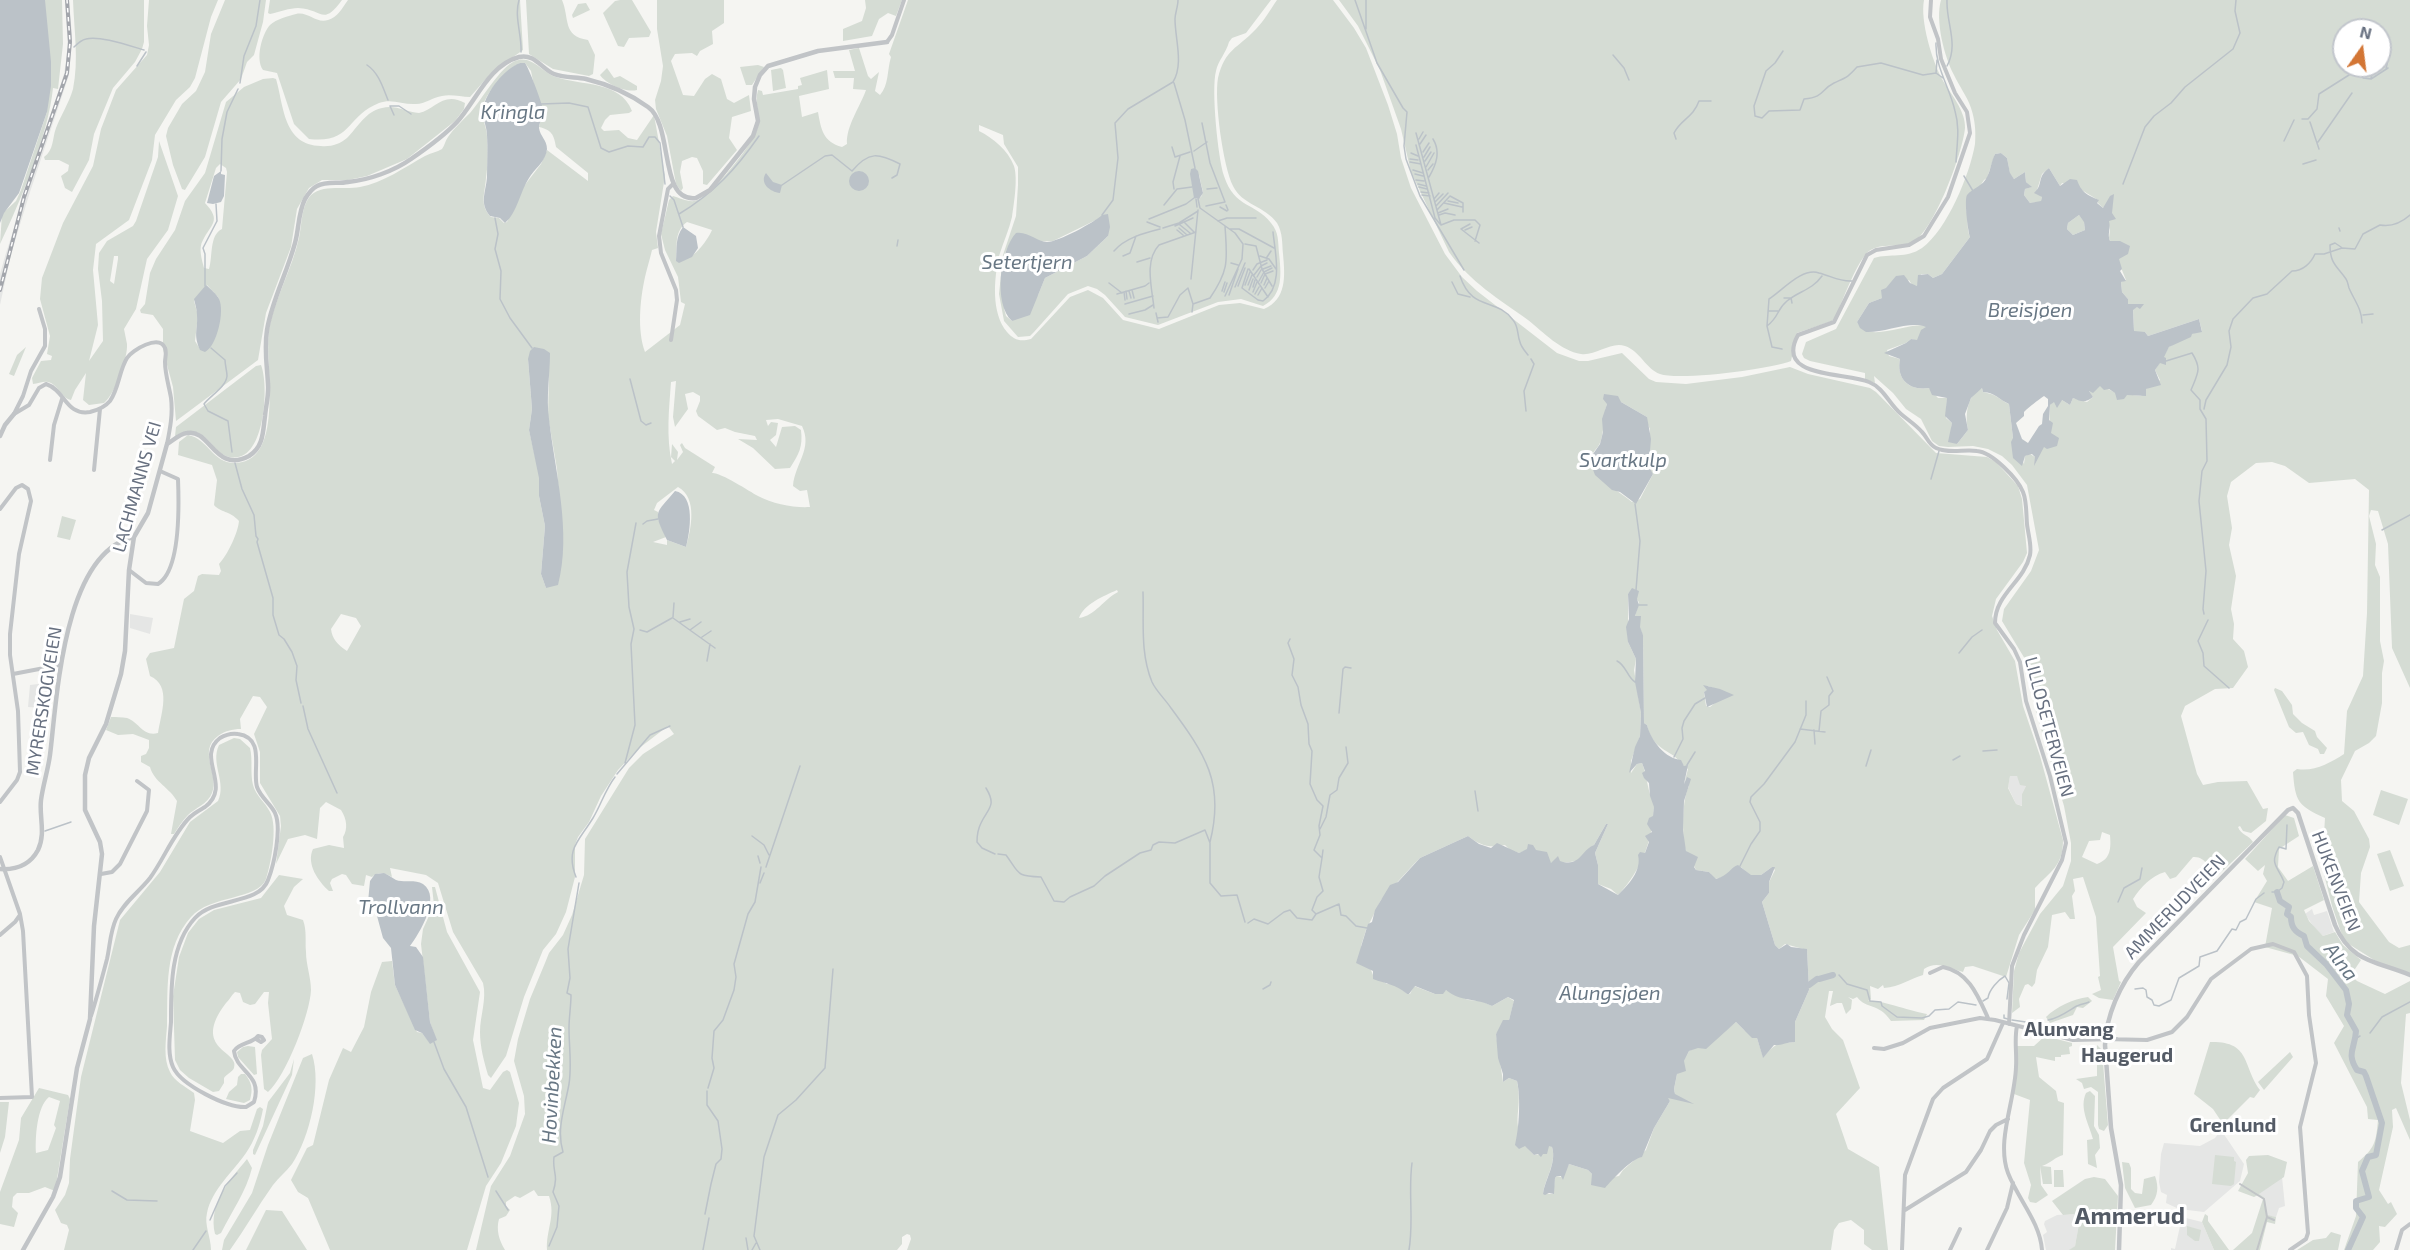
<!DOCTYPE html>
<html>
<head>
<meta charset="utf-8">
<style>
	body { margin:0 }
	#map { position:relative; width:2410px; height:1250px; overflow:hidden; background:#f5f5f2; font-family:"Exo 2",sans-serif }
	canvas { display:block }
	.north { position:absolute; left:2332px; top:18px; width:60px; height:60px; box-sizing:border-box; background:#fff; border:2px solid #c2c6cc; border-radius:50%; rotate:14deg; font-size:16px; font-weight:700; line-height:24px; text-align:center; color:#677080 }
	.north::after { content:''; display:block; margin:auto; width:21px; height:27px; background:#d37635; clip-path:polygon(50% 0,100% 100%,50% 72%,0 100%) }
</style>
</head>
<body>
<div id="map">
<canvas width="2410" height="1250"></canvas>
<div class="north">N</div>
</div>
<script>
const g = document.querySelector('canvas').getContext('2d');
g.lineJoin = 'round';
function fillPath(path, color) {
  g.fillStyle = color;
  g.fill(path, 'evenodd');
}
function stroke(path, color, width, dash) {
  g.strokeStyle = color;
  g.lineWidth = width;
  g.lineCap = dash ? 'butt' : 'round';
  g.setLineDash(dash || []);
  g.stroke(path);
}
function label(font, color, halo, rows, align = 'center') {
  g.font = font + ' "Exo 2",sans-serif';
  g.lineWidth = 6;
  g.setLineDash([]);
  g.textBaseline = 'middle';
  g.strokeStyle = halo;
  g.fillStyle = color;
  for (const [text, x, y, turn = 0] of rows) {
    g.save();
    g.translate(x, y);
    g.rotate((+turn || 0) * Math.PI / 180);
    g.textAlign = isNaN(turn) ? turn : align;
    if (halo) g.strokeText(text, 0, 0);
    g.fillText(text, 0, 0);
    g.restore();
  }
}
fillPath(new Path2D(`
	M65,0H69L72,35L69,75L30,192L11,254L0,305V274L6,253L64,74L68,49Z
	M130,614L153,618L150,634L130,628Z
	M54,682L52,698L45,701L44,708L28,707L30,685Z
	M2010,776H2017L2026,786L2022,794L2023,806L2016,804L2008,787Z
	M2312,909L2314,915L2327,911L2334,932L2323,936L2314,927L2305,914Z
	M2221,1130L2244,1164L2240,1181L2204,1212L2179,1209L2166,1203L2167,1195L2161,1192L2159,1182L2161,1154L2164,1143L2200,1146L2215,1138Z
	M2282,1177L2285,1206L2279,1208L2276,1217L2267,1216L2265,1198L2258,1194Z
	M2074,1214L2079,1225L2075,1246L2070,1250H2046L2043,1235L2047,1232L2044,1224L2045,1221L2057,1215Z
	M2182,1217L2202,1222L2214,1250H2171V1248L2175,1249Z`), '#e5e6e5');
fillPath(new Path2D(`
	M43,0H62L63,44L58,89L53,88C48,136 21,200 0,244L2,214L16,201L21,190L47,112Z
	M73,0H144V42L142,49L135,62L113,88L94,134L89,160L72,192L65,188L61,176L68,171L69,165L59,160H45L44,157C54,150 52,139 56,128C61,115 69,103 73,89C79,60 74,30 73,0Z
	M149,0H218L211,17L195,78L190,87L176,100L155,135L152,160L129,220L96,244L93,270L98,325L89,361L103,341L102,301L98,269L99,253L107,241L133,226L136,221L158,157L159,141L178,196L168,230L147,259L136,309L124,329C125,334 126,339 127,344C128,358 115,394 104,403L89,405L83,400L86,373L75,390L71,400C61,398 58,384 48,382C43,381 38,384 33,384L32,378L41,361L51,360L52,356L47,354L50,336L40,299L42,278L63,223L93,166L101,129L116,90L147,55L149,45L147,26ZM114,256H118V259L114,284L110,281Z
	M225,0H266L263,22L254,55L247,62L241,79L221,102L205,157L185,190L182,189L173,165L166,136L168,128L182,104L196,91L205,72L211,34Z
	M270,0H342C322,27 323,9 298,8C290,8 279,12 270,14L268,13Z
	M348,0H520L523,50L492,72L470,97C461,97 451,94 442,96C433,97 425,104 416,104C403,105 392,98 379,103C346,116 352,144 309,139L294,124L277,73L263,70C255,59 262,34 270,25C276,19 289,16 296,14C308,11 316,24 328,20C337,18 343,7 348,0Z
	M526,0H562C570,19 562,36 588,40L595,55L593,74L589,76L553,69L529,54Z
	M620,0H632L651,32L649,37L629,38L624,47L618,46L603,13L615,1Z
	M657,0H724V23L712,31L713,44L700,51L697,56L692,53L675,54L671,61L683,95L694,96L705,79L712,74L721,79L727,99L734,103L749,95L751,111L732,117L729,138L737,150L707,185L703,184V171L697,158L692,157L682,161L680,172L683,188L681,191L676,184L667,136L656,109L655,100L661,81L663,66L657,29Z
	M865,0H902L896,16L888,13L879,19L872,36L843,41V29L862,21L866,8Z
	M908,0H1271L1246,33L1232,38L1229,42C1226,53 1218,61 1216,71C1211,89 1218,158 1224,176C1235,209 1255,202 1271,223C1279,232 1278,242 1279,253C1281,273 1284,295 1263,306L1241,299L1218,302L1158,325L1125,317L1105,295L1097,289L1088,286L1068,294L1034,332L1030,336L1018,337L1004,321L999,294L1003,255L1016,216L1018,185V167L1004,144L1003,135L979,125V131C993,138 1008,150 1014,166C1018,179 1014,203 1012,217C1009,230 1003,243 999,256C994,279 991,313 1007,332C1014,340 1020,342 1031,339L1070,297L1088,290L1103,298L1123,320L1159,329L1219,305L1240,303L1264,309C1287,299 1285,276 1283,254C1282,244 1283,233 1277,223C1265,206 1242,205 1233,186C1223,166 1214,100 1218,78C1225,49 1237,49 1256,29C1264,21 1270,10 1277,0H1333L1354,28L1366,48L1388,105L1397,134L1401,158L1411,188L1445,254L1462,277L1477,291L1557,353L1579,361H1588L1622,353L1649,379L1656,382L1686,384L1742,377L1790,367L1808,374L1870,388L1876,392L1936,453L1987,457L1996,462L2018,486L2022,499L2027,553L2023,562L1996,599L1992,616L1997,630L2015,661L2023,706L2040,756L2063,840C2063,866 2051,871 2035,888V910L2019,935L2006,977L1973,966L1965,967L1963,972C1950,968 1936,960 1924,969L1923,975C1911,978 1900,987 1884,988L1883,985L1878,989L1870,986L1871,999L1868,1001C1879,999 1912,1012 1927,1014L1924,1020L1891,1021C1878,1002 1867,1010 1857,997L1853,999L1848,997L1852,1000L1851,1009L1846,1014L1842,1003H1837L1830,1006L1833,991H1829L1825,1017L1832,1029L1843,1040L1860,1088L1836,1114L1848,1149L1879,1167L1888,1250H1872L1864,1244V1230L1851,1220L1839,1223L1834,1230L1831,1250H907L911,1239L910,1235L907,1234L902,1237V1244L897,1250H547C546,1229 556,1217 549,1196H538L534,1190L520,1198L515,1196L506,1202V1206L510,1210L506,1216L499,1219C496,1230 499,1240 505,1250H476L491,1186L510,1156L525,1114L524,1096L514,1061L518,1039L530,999L545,963L549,953L563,935L572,915L584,875L585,839L629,768L643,754L674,734L668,726L638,749L618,770L601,796L589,822L578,837L575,845V877L566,912L556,934L543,950L524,997L506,1056L491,1078L488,1075C484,1061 480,1047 480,1032C480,1016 487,999 483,983L453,932L438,883L426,875L390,868L392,877C385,873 378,871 372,877L366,875L364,886L352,884L346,875L342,874L332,879L330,883L333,891H329C318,881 306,864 313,849L329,845L344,848L343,837C348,829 347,819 341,810L326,802L320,808L317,839L305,835L288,839L276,864L281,826L280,816L260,783V752L254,734L267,707L260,697L253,696L240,719L241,729C232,729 225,731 218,736C197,751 220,775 212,793C208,804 195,808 188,815C182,821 178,828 174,834H171L177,801C170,788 154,782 150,767L141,762V756L146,754L149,748V740L133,734L118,735L106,730L111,717C116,717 122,717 127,718C139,722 143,737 158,733C161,713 172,686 150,676L146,659L150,653L174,648L184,599L194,591L198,576L202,574L219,575L221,571L219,564C227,556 238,533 239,521C229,510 221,513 214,505L217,480L212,465L178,455L179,442L188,435C209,439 213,465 237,463C286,459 264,362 269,329C275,298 292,269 299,238C302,225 301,206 311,195C323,184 345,190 360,187C383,183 405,167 425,156C431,153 437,152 442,149C445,145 445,141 448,137C454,128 462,121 470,113C481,101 500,67 515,61C531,54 542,72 556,77C581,86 620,80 632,111L629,113L610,115L605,120L601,128L604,131L619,130L628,138L637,140L654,115L665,176L656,232L658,248L652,250C650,259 647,268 645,277C640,300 637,330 645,352L680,325L685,304L681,302L678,277L665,250L661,234L669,200L673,196C680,198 687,202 695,201C711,197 754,143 758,127C761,115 754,103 758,90L762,91L763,95L798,89V86L802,85L800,78L827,70L829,89L799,96L802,117L818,112C821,129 823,142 842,147L847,144C846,126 860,107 866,90L853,89L854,78H835L833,71H855L849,50L859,48L868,76L871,79L879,72L875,91L880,95C889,85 887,70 891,57L889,54ZM520,63H525L531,71L535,91L543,110L539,127C552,130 554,135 556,147L588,173V181L547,150L541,164L524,186L507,222L504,223L499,218L491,217C479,205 485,193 486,178C488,165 488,150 487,136C487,128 481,117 482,109C485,93 506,70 520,63ZM1199,175L1203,192L1201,197L1196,199L1191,179ZM1098,219L1108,236L1087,256L1045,278L1038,295L1012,321L1006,316L1004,308V255L1011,242L1053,241ZM687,222L712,230C706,243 691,263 676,261C677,247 674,231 687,222ZM528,359L549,376L548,416L557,469L563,550L546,588L541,574L545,526L539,496L540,478L529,430L532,409ZM676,381L673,417L675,427L688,409L685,394L693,392L700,396V401L696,411L698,416L717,430L725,428L735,432L755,436L757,440L738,439L753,448L775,469L790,468C799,454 803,447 801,430L795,426L782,427L776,447L770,440L776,435L778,423L771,422L768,426L766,420L778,419L802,426C813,449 795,463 793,486L800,491L807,490L810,507C794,508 773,504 758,496C749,491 720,472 712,473L715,467L685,448L682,443L680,445L683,452L677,460L678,452L672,444L671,457L675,461L672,464C666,436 669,410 671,382ZM1621,402L1647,417V423L1650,429V451L1653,455L1649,469L1653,474L1640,499L1632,502C1620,491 1587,476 1592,456C1593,451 1600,446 1601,440C1605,427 1602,419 1607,404ZM678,487C698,498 691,529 686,547L667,540V545L653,542L666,537L658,519V512L654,510L657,503ZM1634,589L1636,590L1637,600L1639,602L1635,616L1643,636L1644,723L1647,725C1651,743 1660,747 1674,756C1679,760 1682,765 1688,769L1684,784L1686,779L1689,786C1682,799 1682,833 1685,848C1687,855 1693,863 1696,870L1709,872L1715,879L1724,877L1741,867L1750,875H1761L1772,867L1775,870L1769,882V893L1762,902L1775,945L1779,949L1785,944L1807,950L1809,990L1795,1022V1042C1777,1043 1775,1044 1763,1057L1757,1038L1744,1030L1736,1022L1721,1034L1689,1051L1677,1074L1674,1089L1675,1094L1667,1098L1670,1101L1654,1128L1646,1150L1623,1170L1619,1176L1592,1181V1174L1588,1170L1569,1164L1561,1177L1557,1176L1555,1178L1553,1194H1543C1545,1178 1557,1163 1552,1147L1549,1145L1543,1154L1534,1155C1506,1124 1524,1115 1517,1081L1509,1078L1503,1082L1496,1034L1509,1020L1514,1001L1508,997L1492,1006L1482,1001L1468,1000L1446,990L1435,994L1414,986L1410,994H1407C1400,988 1396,983 1387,984L1373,975L1361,946L1366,930L1381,900L1414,864L1420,858L1468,836C1481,846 1489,848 1505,845L1510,850L1519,853C1534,846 1541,853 1551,863C1560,862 1568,863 1576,861C1585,858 1587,847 1594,845L1606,824H1608L1595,853L1598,865V884L1611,889L1618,895C1641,871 1653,840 1654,807C1655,803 1651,797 1650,794C1647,784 1646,773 1642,763L1637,764L1631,773V761L1640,736L1641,713L1634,670L1636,659L1628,642V594ZM1117,590L1118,592C1104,599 1095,616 1079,618C1084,604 1104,596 1117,590ZM341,614L356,618L361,626L347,651C338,645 332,639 331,629ZM1708,686L1727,693L1710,707L1706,706L1704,692L1707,691ZM2010,776H2017L2020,785L2026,786L2022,794V806L2016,804L2008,788Z
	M1339,0H1924C1920,21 1932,60 1942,79C1950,93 1966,111 1965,128C1963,152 1934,231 1913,242C1899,249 1877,241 1866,254C1855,267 1843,299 1836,316L1832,321L1797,333L1791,361C1771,369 1679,381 1660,374C1646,369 1640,351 1625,346C1611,341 1596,356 1581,354C1561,351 1543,332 1528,320C1499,299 1470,282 1449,252L1411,172L1401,129L1380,70L1358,26Z
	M1941,0H2410V688L2392,648L2388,544L2378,511L2371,510L2369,516L2376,544L2375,565L2380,577V641L2384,661L2382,673V703L2376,736L2369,743L2355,751L2341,780L2342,801L2354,811L2369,839L2370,847L2361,873L2359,902L2389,942L2399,948L2410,945V976L2382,965L2344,941L2332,906L2322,866L2325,818C2298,806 2295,801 2293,772L2297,769C2314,772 2330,763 2344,754L2347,711L2363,676L2367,613L2369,490L2355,479L2309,483L2285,466L2272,462L2256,463L2231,482L2227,496L2232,528L2229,545L2236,576L2231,609L2234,624L2233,639L2244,651L2248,667L2233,688L2215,689L2185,706L2181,716L2197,774L2203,785L2218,782L2247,781L2263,809L2268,808L2266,821L2251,833L2243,831L2240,826L2238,827C2241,835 2249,835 2253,842L2212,881H2209C2211,869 2206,856 2193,857L2176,877L2170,879L2165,872C2151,876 2141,887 2133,899L2137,907L2146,913L2113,947L2119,981L2121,982L2113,1000L2099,998L2092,994L2101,990L2098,977L2100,976L2096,917L2083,877L2073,879L2075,891L2072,896L2075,919H2070L2065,912L2052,915L2048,947L2037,970L2035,983L2032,987L2028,984L2025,985L2019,999L2020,1007L2012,1013L2014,971L2019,953L2040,914L2063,886L2071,861V843L2064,806L2036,712L2025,659L2002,621L2004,609L2031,571L2039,550L2027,485L2012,465L2002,456L1988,449L1973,446L1948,447L1939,446L1932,441L1921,419L1906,409L1893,393L1874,376L1875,383L1865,379V373L1810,361L1804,358L1802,354L1806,342L1836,329L1874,258C1890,253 1906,259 1922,248C1947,230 1970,174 1975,144C1976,131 1975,120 1971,108C1967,96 1959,86 1954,75C1944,56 1935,20 1941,0ZM2344,30H2380V66H2344ZM2001,153L2007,158L2010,174L2014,179L2025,172L2026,182L2031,187L2025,189L2024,195L2030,203L2041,202L2042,197L2037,190L2042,174L2049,168L2060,186L2062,183L2080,189L2098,200L2097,202L2103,208L2105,206L2110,230L2109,238L2126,280L2121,282L2122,292L2128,299V304L2140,305L2133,309L2134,332H2145L2148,336L2199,319L2202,331L2191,334L2169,347L2155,370L2160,380L2146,389L2141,396L2116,393L2100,385L2089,392L2093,397L2087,402L2073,398L2070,405L2062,400L2054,401L2050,405C2048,431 2055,436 2035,457L2030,454L2025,456L2024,464L2013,438L2009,404C1997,398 1998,395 1983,392L1982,388C1967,395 1965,414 1968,430L1957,444L1950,439L1952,423L1946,418L1947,398H1938L1929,388C1910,391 1896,380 1900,359L1889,356L1887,350L1906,343L1911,339L1917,341L1929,326C1907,321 1868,345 1857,322L1869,303L1882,298L1909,280L1912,285L1917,286L1921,274H1928L1933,278L1942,274L1970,237C1966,227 1969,219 1966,208L1984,180L1987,178L1995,154ZM2102,832L2110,835C2111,848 2111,859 2097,864L2082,857L2089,841L2100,840Z
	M586,3L590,10L573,18L572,15L578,4Z
	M758,65L764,67L752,85H746L740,67Z
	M607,68L614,78L620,76L637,86V90C626,93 606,84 600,75Z
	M781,68L783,70L786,88L773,91L771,70Z
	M273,78L276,79C284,106 283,145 321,146C331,147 340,144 347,138C358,127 366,111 382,108C395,104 406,112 419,113C435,110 443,91 465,103L464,109L455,121L407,159L367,176L348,180H322L309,188L297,209L291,247L266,313L258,360L176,421L173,387L163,350V329L153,315L141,313L140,310L145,304L150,273L156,259L175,230L185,201L205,173L226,102L244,87L263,79ZM220,164L226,168L227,172L222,229C209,235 213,257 209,269L204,268C202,260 198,248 203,240C211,224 222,221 205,203L216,168ZM207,285L218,297L220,304L218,326L216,331L200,349L195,341L198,315L194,301Z
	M2079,215L2084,221L2085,230L2073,235L2067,229L2068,223Z
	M26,347L14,376L9,374L17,355Z
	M261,365C269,385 265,453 238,457C209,462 210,416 175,436L176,427L256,366Z
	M62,516L76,520L70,540L57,537Z
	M2275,688L2282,691L2292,705L2293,714L2302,723L2315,731L2317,737L2327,748L2324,754H2320L2318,749L2309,745L2303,732L2296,733L2289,727L2274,690Z
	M234,738L240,739L250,748C253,760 250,773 253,785C256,796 265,802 270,812C278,827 271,863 266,879C258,900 210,895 191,917C164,947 168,989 167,1026C166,1040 163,1059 170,1072C174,1081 186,1087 194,1093L195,1100L190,1131L223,1143L240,1131L250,1130L257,1109L260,1107L263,1109C260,1125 255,1140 246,1153C233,1172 212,1189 207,1213C204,1225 211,1237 211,1250H64L69,1230L67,1225L61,1223L55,1210L65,1195L69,1183L70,1159L81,1077L120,920L160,872L190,822L218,801C227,782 210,764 219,745Z
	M2381,790L2408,799L2399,825L2373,815Z
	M2285,815L2294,818L2299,836L2279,849L2278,867L2288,881L2313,866L2324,900L2304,910L2309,921L2323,936L2335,932L2343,945L2361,960L2351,975L2357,981L2385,994L2410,981V1013L2406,1014L2401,1083L2410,1120V1140L2396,1108L2392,1110L2393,1127L2379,1190L2388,1204L2391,1202L2397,1214L2385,1227L2379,1226L2380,1242L2373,1250H2344L2356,1216L2358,1162C2375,1148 2376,1142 2378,1120L2368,1119L2367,1107L2334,1043L2344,1026L2326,996L2328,979L2298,956L2265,947L2272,908L2254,902L2267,881L2263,874L2265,865L2258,871L2245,859Z
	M2390,850L2404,886L2390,891L2377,854Z
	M279,875L303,879L294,887L284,906L287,915L303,920C307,931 305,941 306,952C306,965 311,977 311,990C310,1014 286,1076 268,1092L264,1089L261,1055L262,1050L272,1039L268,1003L269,992H264L255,1004L250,1005L243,1002L240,993L235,992C231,996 230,999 226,1003C190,1050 241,1051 234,1068C233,1071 226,1075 224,1078V1083L219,1091L213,1092L189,1078L180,1070L175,1060L173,996L179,957L188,933L199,919L214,910L261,898Z
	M432,887H435L447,932L480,992L473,1040L483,1088L490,1090L503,1072L507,1070L510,1072L519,1103L516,1126L501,1163L486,1186L467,1250H330L308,1198L298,1192L291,1180L307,1148L313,1145L329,1080L343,1048L351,1052L364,1027L371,992L382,962L392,961L395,985L417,1032L422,1033L430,1043L436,1040L430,1022L421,944L423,929L434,905Z
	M2088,997L2092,1001L2083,1008L2077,1007L2073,1015L2050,1023L2046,1017C2056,1007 2073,999 2088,997Z
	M2045,1036L2072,1043V1046L2069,1047L2070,1054L2061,1055V1057H2055V1061L2036,1057L2039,1077L2056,1091L2058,1101L2064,1103L2063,1155C2055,1157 2051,1163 2042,1166L2051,1167L2052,1184H2043L2040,1166L2041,1185L2048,1195L2036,1203L2030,1202L2028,1198L2031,1185L2024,1163L2030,1100L2014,1094L2017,1046H2034Z
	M2210,1042C2251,1041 2242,1065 2260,1090L2254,1098L2250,1097L2223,1124L2213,1109L2194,1094Z
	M2097,1045L2102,1050L2108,1125L2104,1131L2099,1129L2098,1125V1092L2091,1087L2084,1089L2082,1083L2076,1079L2097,1076Z
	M248,1046L255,1047L257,1074L254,1075L238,1057L237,1052L243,1047Z
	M2290,1052L2293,1057L2264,1090L2258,1082Z
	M312,1054C322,1085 310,1137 292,1164C286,1172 279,1177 273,1185C258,1206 245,1229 230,1250H222L224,1240L252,1193L268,1145L303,1058Z
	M294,1059L292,1075L255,1155L253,1154V1150L263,1126L268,1102L290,1073Z
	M241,1074H245C252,1083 253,1089 250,1100L244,1103L226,1099L229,1092L237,1085L238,1077Z
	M39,1088L68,1095L70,1099L55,1191L45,1187L29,1193H17L13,1197L12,1207L18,1213L14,1227L0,1224V1192L19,1140L21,1118ZM49,1097L60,1101L54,1125L56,1128L48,1150L36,1153C35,1138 37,1106 49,1097Z
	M2090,1091L2095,1096L2094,1126L2099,1135L2100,1148L2095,1155L2097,1168L2088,1164L2087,1140L2093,1139C2089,1124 2079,1108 2086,1093Z
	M0,1102H9L5,1137L0,1153Z
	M2215,1155L2234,1157V1161L2236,1162L2234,1184L2231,1186L2212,1184Z
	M2268,1155L2287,1162L2284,1177L2259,1194L2265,1198L2267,1215L2276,1217L2275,1224L2267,1222L2260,1250H2233L2252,1233L2263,1199L2258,1195L2254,1197L2238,1191L2248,1173L2246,1160L2249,1156Z
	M247,1159L252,1168C246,1192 232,1211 221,1233L217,1235L215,1234C208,1204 229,1181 247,1159Z
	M2122,1162L2129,1163L2131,1168V1189L2135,1193L2142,1194L2144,1179L2155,1176C2159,1187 2158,1196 2151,1205L2135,1208L2125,1188Z
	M2054,1170H2063L2064,1187H2054Z
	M2094,1177L2105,1179L2118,1196L2115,1250H2069L2075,1246L2079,1224L2075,1220L2074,1214L2063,1215L2052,1201L2085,1179Z
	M266,1210L282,1211L307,1250H246Z
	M2205,1214L2208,1216V1221L2229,1250H2214L2202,1222Z
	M2187,1226L2201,1230L2199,1241H2195L2187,1235Z
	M2331,1232L2341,1235L2338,1250H2297L2313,1240L2326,1238Z`), '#d5dcd4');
fillPath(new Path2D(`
	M0,0H45L51,62V86L47,112L19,193L4,213L0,223Z
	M520,63H525C528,66 543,105 543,110C544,116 539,122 539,128C540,136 547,140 547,149C546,160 537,167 531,175C520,190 518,212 505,223L500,218L490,216C479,203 486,192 487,177C487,163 488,149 487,135C487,126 481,116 483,108C487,91 504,69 520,63Z
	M2001,153L2007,158L2010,173L2014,179L2025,172L2026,182L2032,187L2025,189L2024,195L2030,203L2041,201L2042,197L2034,193C2044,184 2036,178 2049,168L2060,186L2070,179L2077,180C2081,192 2087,195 2099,200L2097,203L2103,208L2110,196L2114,194L2112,213L2116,219L2109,221C2111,229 2107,234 2110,241H2120L2130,246L2128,254L2119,259L2122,269L2120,271L2126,281L2121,282L2122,292L2128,299V304H2144L2140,309L2137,307L2133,310L2134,331L2145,332L2148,336L2199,319L2202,332L2192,334L2191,337L2169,347L2164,357L2166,358V365L2160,363L2155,370L2161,385L2146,389V396L2127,395L2124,399L2117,400L2115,393L2109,389L2104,390L2100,386L2093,393L2089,391L2093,397C2085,403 2082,402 2073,398L2070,405L2062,400L2057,408L2054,402L2050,405L2049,420L2053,423L2051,433L2059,438L2057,446L2047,449L2044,447L2034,466L2035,457L2032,454L2025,456L2022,466L2013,458L2011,442L2013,438L2009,404C1998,399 1996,393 1983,392L1982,388L1971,398L1965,414L1968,430L1957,444L1948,442L1952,423L1945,416L1947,398L1932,395L1929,388C1909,391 1896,379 1900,359L1884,353L1906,343L1911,339L1917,340L1921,330L1926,327C1911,320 1884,333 1866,332L1860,328L1857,322L1869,303L1882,298L1881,290L1886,288L1896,276L1904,275L1910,283L1917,286L1918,275L1928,274L1933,278L1942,274L1970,237C1968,231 1964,200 1967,195C1973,188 1983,186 1987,177C1991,169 1991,162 1995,154ZM2079,215L2084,222L2085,230L2073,235L2067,229L2068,223ZM2044,396L2048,399V406L2043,414L2042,424L2039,426L2028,443L2022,439L2016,423L2024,416V412C2031,405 2036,402 2044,396Z
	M1195,168L1198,171L1203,193L1199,199L1194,198L1190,174L1191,169Z
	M849 181a10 10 0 1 1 20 0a10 10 0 1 1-20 0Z
	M221,171V174L225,175L224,196L221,202L213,204L207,203L214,176Z
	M766,173L773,182L782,185L780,193C770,192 759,183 766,173Z
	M1108,214L1110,227L1108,236L1087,256L1045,278L1030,315L1012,321C993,304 1000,250 1016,233C1028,231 1037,242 1047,242C1058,242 1095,222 1102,215Z
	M683,227L696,236L698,248L692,257L679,263L676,261C677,247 675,238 683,227Z
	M206,285C210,288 217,295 219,299C225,311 217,346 205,352L200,350C193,334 198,330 197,315C197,309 195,304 194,299Z
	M534,347L544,349L550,353C550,375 546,397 549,419C555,472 572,532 558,585L546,588L541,574L545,526L539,496V478L529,430L532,409L528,359L530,351Z
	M1604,394L1618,396L1621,402L1647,417L1651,439L1650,451L1656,462L1655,466L1649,467L1653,474L1636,504L1620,492L1612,490L1595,475L1592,467L1591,457L1600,444L1603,432L1602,419L1607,404L1603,399Z
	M675,491C696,495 690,532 686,547L667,540C652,510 656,514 675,491Z
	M1632,588L1639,591L1637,599L1639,605L1635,616H1641L1640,627L1643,635L1644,723L1647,725C1651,741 1666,759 1681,760L1684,766L1688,765L1684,784L1687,777L1691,779L1684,801L1683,830L1686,851L1698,857L1694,867L1696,870L1709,872L1716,879C1728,876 1731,867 1738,865L1751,875H1761L1772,867H1775L1769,882V893L1762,902L1775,945L1779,949L1787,944L1791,947L1807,949L1809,990L1795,1022V1042C1787,1042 1780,1046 1774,1045L1763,1058L1757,1038H1752L1736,1022L1706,1049L1698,1048L1689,1051L1684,1061L1686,1071L1677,1074L1674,1089L1675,1094L1694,1104L1668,1098L1670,1101L1654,1128L1642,1157C1631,1159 1612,1180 1605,1188L1591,1185L1592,1174L1588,1170L1569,1164L1563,1180L1561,1176H1557L1555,1178L1554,1194L1549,1193L1545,1195L1543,1194C1545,1179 1557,1163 1552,1147L1549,1146L1547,1154H1543L1541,1157L1538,1154L1534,1155L1525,1146L1519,1149L1515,1145C1519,1129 1521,1098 1517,1081L1509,1078L1503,1082V1074L1498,1058L1496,1034L1503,1020H1509L1514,1000L1508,997L1492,1006C1477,998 1460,1002 1446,990L1443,994H1435L1415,986L1409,994H1407C1396,984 1386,984 1373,979V971L1356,963L1368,924L1372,922L1375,910L1390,885L1398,882L1420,858L1468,836L1479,844L1491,848L1497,843L1519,853L1527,849L1528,844L1533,845L1536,850L1547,852L1551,863L1558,856L1560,861C1580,868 1582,849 1594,845L1606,824H1608L1595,853L1598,865V884L1618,895C1628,885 1642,871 1638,855L1640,852L1645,853L1649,842L1645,836L1652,832L1647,824L1649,818L1653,816L1654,807L1650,796L1649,783L1644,778L1642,773L1645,771L1642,763L1637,764L1629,773L1635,747L1640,736L1641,713L1635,682L1636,659L1628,642L1626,627L1629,619L1628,594Z
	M1703,685L1720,689L1734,695L1707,707L1704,692L1707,690Z
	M384,873C389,875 392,878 396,880C405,883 415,879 423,884C442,897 419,934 410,946L416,947L423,957L430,1022L437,1040L430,1044L422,1033L415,1030L395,985L391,948L383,938L377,916L368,902L370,881L375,874Z`), '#bbc2c8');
stroke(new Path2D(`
	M519,0C514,17 522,35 521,52
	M1355,0L1377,63L1403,108L1407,112L1404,146L1406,159L1420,196L1464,270
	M1366,0V29
	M1936,43C1935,67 1950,88 1955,111C1960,128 1957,143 1956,162
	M74,47C77,44 81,40 86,39C99,35 130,46 144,50
	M1783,51L1775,63L1766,71L1754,106L1755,116L1762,118L1769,111L1800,110L1804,99C1825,97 1820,90 1834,83C1847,77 1847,78 1857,67L1881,63L1923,75L1936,73
	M1613,55L1624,68L1629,80
	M2380,59L2387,54
	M1937,60L1936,73L1943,78
	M367,65C379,73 383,88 388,100
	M137,66L146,52
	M1947,66C1959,44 1946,23 1947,0
	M2386,69L2389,55
	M2363,78L2371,79L2388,68
	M2371,78L2375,66
	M240,83L244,56L256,26L260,0
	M1174,83L1185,120L1195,168
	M541,104L569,103L588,107L601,148L609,152L628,146L643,147L649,137H655L660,143L665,184
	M394,115L390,106H399L411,114
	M2302,119H2308L2317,109L2319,94L2349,75
	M2310,122L2319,149
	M1202,123L1210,163L1225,202L1206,206
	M1416,133L1441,225
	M1419,139L1423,132
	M1676,139L1674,133C1681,119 1693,118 1699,101H1711
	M2284,141L2294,120
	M2318,142L2352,93
	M1420,144L1426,135
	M1416,145L1435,218L1440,224
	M1172,147L1175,157L1190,152
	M1194,151L1207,142
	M1423,152L1429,143
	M1411,153L1418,156
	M1424,157L1430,147
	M1410,159L1418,160
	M1425,161L1431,152
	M1410,162L1421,164
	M2303,164L2316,160
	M1426,167L1434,153
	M1413,170L1423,173
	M1428,170L1433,164
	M221,171L222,139L227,112L238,89
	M1415,174L1423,176
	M1964,176L1973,191
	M1429,177C1436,165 1441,152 1433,139
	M1416,180L1424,181
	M1418,184L1426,186
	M2123,184L2145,127L2154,116L2171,103L2185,87L2233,49L2240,33L2235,11L2236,0
	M782,185L825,156L832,155L852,171C869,151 878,153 900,164L897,175L892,178
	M1419,187L1427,189
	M1174,189L1173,182L1180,156
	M1207,189L1217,188
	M1421,192L1429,193
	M1422,195L1430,196
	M670,196L674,200L683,227
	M1196,199L1197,207
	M1198,199L1200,208L1235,233L1243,244L1242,259L1225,296
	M1434,199L1439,193
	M1448,201L1458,203
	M1435,202L1443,194
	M1444,203L1462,207
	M1164,205L1177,189L1192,187
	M1226,205L1228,210
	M1436,206L1448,193
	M1220,207L1227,211
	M1437,210L1450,196L1463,203V212
	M1438,213L1448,209
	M679,214C714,193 736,169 759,136
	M1102,215L1113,200L1118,158L1115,123L1128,109L1173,82C1184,64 1175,39 1175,19C1175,13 1178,7 1178,0
	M1439,215L1445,213L1455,215
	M495,218L498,234L495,249L501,271L500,299L510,318L532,348
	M1149,219L1186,204L1194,198
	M1218,221L1227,218H1256
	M1147,222L1160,227
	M1185,223L1194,232
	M1470,224L1461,229L1479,243
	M1180,225L1190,233
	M1441,225L1454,220H1475L1480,225L1475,241
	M1175,226L1193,218
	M1163,228L1179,223L1198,211
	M1179,228L1187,235
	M2339,228L2340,231
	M1230,229H1239L1274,248
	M1177,230L1183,235
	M1465,230L1472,227
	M1245,244L1256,246L1262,269L1272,286
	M897,246L898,240
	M2341,247L2335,243L2330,245C2330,264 2337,266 2346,279C2348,282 2348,285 2349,288C2354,300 2362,309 2362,323
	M1114,251C1125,238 1144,233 1160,229
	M1123,256L1130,253L1136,236
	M1260,256L1269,259L1276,269
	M1267,257L1271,251
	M1137,262L1150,258
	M1231,263L1238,265
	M1248,269L1242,288L1258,300L1263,301C1284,286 1275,253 1273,232
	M1249,269L1268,297
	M1263,269L1271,266
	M1253,270L1257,264L1267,260
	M1254,275L1261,266L1267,263
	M1460,276C1472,312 1496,297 1513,320C1519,327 1517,335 1520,342C1521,347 1525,351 1528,355
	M1257,277L1261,270
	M1191,279L1198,210
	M1259,281L1264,272L1272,268
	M1452,282L1458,294L1470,297
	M1109,283L1122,293
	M1261,283L1265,274L1273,271
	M1245,285L1250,272
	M1248,285L1252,275
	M1264,285L1267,278
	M205,286V254L203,248L217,221L216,204
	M1238,286L1245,268
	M1235,287L1245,263
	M1253,287L1255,280
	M1265,288L1269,281
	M1132,290L1134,298
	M1249,290L1253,279
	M1126,291L1127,299
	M1129,291L1131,298
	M1222,291L1225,282
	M1124,292L1125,300
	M1224,292L1227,283
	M1253,292L1257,282
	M1117,294L1145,286L1149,283
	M1255,294L1259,287
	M1229,295L1238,269
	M1258,295L1262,288
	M1784,298H1791L1792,303
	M1125,304L1153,296
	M1193,304L1210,298C1230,269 1227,259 1225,226
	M1154,308C1152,288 1144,261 1159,245L1196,232
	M1768,311H1778
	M1156,313L1158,322
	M1129,314L1145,310L1153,305
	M2363,315L2373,314
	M1157,318L1168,317L1180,295L1188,288L1193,304L1192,312
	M1767,326L1769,299C1782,291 1802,267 1819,273C1831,276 1840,282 1852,281
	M211,348L225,360C225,365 227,371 227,376C226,387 211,395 204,404L208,411L228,421L232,452
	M1782,349L1772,347L1767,326C1780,316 1776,310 1787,301C1799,291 1812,290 1822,276
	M2166,361L2192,353C2202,369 2198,373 2191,390L2200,400V409L2206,419L2207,461L2202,471L2199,501L2206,571L2203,609L2204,614
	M630,379L641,421L646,425L651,423
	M2204,409L2206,400L2227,365L2231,347L2229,331L2233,319L2253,298L2267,294L2292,271C2303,271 2311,263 2315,254H2324L2342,248L2355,249L2363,234L2380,225C2391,227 2401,223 2410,215
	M1526,411L1524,391L1534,364L1531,359
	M235,463L242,489L254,515L256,536L258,539L257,542L273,598V615L279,635L284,639L292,652L297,666L296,680L301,703
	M1931,479L1939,451
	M1635,504L1640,541L1636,590
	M643,524L647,521L658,519
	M2382,530L2410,515
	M1143,592C1144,622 1140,653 1152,682C1156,691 1165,699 1171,708C1205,754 1225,783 1210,842
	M1639,605H1647
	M673,617L674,603
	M673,618L715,648
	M2208,620L2198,641L2203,653L2204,666L2229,688
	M680,622L690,619
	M640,630L647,632L672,618
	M690,630L701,622
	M702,637L711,631
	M1290,639L1288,643L1294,659L1292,675L1298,687L1301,705L1308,724L1309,744L1312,751L1310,784L1317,800L1323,806L1319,826L1320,835L1314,850L1322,858L1319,877L1323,891L1317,897L1312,910L1316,914
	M1959,653L1972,637L1982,630
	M707,661L710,644
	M1617,661C1626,665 1627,677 1635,682
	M303,706L308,729L337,793
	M1339,713L1343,669L1345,667L1351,668
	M1800,729L1825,732
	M1814,730L1815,744
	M1819,731L1821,711L1829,705V696L1833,691L1827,677
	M1983,751L1997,750
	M1674,757L1683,739L1682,728L1684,721L1695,704L1705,698
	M1953,760L1960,756
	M625,763L635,725L631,644L634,629L629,607L627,572L636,523
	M1687,765L1695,752
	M1866,766L1871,750
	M617,774L650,735L670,726
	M986,788C997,806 988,808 981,823C978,829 977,835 977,842L982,848L995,854
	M1475,791L1478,811
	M1320,829L1326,817L1330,795L1337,790L1339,778L1348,763L1346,747
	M45,831L71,822
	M752,836L764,845L769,855
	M998,854L1006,855C1020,874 1015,876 1041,877L1054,901L1064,902L1070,897L1094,886L1105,876L1140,853L1151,850L1153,845L1159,842L1175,843L1205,830L1210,843V883L1221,896L1237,895L1245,922
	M758,856L760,863
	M1322,858L1323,850
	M1740,866L1751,844L1760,831V822L1750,802L1751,797L1764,784L1795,742L1806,715V701
	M766,867L800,766
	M576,877C565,849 579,841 593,818C601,805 605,790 615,777
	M760,883L764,873
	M2272,892H2277L2282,888L2284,882C2278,866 2269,865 2279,847L2286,849L2287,825
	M2118,902L2124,888L2140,879L2142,868
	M1248,923L1254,919L1268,924L1284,912L1290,910L1297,918L1312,920L1316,914L1339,904L1341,915L1346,916L1356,926L1367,928
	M1839,975L1847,984L1867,990L1870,1001L1881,1002L1882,1006L1897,1017L1922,1018L1929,1016L1935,1010L1949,1009L1958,1002L1976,1005
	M1263,989L1270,985L1271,982
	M2135,989L2143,988L2146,990L2147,997L2152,1000L2154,1005L2159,1006L2171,1000L2179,978L2199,966L2200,957L2217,951L2232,929L2236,930L2240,922L2246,919L2256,899L2264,893
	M1983,1001L1988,998C1989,990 1998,980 2005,976L2009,983L2007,999
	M2004,1015V1018L2008,1019
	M2012,1020L2033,1023
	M2048,1020C2057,1019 2067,1012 2075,1007C2078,1005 2084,1004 2089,1002
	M2370,1033L2382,1017L2410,1002
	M2355,1039L2360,1036
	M434,1042L444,1069L466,1107L488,1177
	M708,1088L714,1068L712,1058L714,1031L723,1020L734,990L736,977L734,964L748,914L755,902L761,867
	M112,1191L127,1200L157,1201
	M496,1191L508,1210
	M705,1214L711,1184L716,1164L721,1159L722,1149L718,1121L707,1105V1091
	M210,1220L225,1186L237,1173
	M746,1238L748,1250
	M549,1246L557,1227L559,1206L553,1192C559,1174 552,1172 554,1157L563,1152C556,1129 565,1107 569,1084C572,1065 569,1047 569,1028C569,1017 571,1006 571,995L567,993L570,978L568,949L579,883
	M193,1250L206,1231
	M703,1250L709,1218
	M752,1250L756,1243
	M760,1250L754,1236L764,1157L778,1115L796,1100L825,1068L833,969
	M1409,1250C1414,1221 1408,1192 1412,1163`), '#bbc2c8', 1.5);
stroke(new Path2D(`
	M2277,892L2280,901L2289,907L2287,914L2291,917C2291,927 2295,932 2304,936L2307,946L2326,964L2346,990L2349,1004L2347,1015L2356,1031C2355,1049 2346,1053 2357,1070L2364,1072L2366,1076L2382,1123L2376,1155L2368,1157L2362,1171L2369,1197L2356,1201V1208L2363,1217L2348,1250
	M1819,979L1833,975
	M1809,985L1817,979`), '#bbc2c8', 6);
stroke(new Path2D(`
	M2240,1184L2264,1199L2267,1217L2274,1220
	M2257,1250L2267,1217`), '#c1c4c7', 2);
stroke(new Path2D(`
	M1931,0L1930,17L1938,39L1941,59L1955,93L1967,112L1970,133L1948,197L1924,236L1909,245L1876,250L1867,255L1834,322L1798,335C1774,379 1846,372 1869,382C1884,388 1889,404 1901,414C1908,420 1916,425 1922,432C1927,437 1929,445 1936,448C1949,454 1964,449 1977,451C1992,452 2018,479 2023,492C2027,502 2026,513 2027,524C2028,534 2032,545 2030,555C2024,582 1995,594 1995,623L2014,649L2020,662L2026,701L2050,776L2066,843L2062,860L2024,935L2012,966L2009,1024
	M887,42L892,35L904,0
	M671,340L677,300L676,290L661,253L659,236L668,189L673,184
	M14,414L29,405L39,388L46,384C65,390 66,416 90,412C98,410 105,407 110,401C119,388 119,371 127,358C132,350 159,334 165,348C167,352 165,358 165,362C165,374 169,386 171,398C173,414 170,429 167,444
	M14,414L23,396L31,371L45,346V329L39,309
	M50,460L54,425L62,399
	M94,470L100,409
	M0,509L16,488L22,485L28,489L31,501L19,554L10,634V655L18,711L20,772L17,780L0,802
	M129,570L146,583L158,584C181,570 179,504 178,479L160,471
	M13,674L60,665
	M0,857L20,914L23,931L32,1097L0,1098
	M101,874L112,872L120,864L147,811L149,790L137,781
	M0,935L15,922L20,915
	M1930,973L1943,967C1969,972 1978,996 1988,1018
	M91,1016C97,997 102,978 107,959C110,946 110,932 116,919C123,903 139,892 150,878C164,859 173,834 190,817C194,813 200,810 205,807C233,786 195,757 220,738C225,735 232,733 238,734C266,738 252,770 257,787C261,798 271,804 275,813C282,828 274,865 268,880C259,905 214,897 195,918C170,945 171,989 171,1022C170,1036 167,1053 173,1067C181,1085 227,1108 246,1107L254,1102C263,1074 236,1072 234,1051C240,1042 252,1044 258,1036L262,1037L264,1040L261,1042L256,1039
	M2017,1026C2014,1040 2017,1053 2016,1067C2015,1101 1996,1141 2008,1173C2018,1199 2040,1222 2042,1250
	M2105,1039L2147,1040L2172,1032L2187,1017L2211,979L2251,949L2273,944L2294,952L2307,976L2309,1015L2316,1063L2300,1127L2308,1233L2306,1239L2290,1250
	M1874,1048L1884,1049L1903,1043L1930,1028L1980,1018L1995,1020L2073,1040L2117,1039
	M1905,1210L1966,1172L1981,1150L1990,1131L1996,1125L2008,1119
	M1902,1250L1905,1175L1933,1099L1943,1088L1987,1059L2003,1023
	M1950,1250L1960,1229
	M1987,1250L2007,1208L2013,1183
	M2396,1250L2402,1230L2410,1224`), '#c1c4c7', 4);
stroke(new Path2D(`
	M0,436L5,425L14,414
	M0,869C16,870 30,865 38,850C46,833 39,817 41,800C43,785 48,770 50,755C57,699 63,552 134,537
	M23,1250L53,1197L60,1177L77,1068L90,1019L94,926L102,854L100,842L85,810V775L89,758L106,724L121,674L125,651L129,570L134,537L148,513L167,444C174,440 179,434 187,433C210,428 215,474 249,456C264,447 263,430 265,416C266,405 269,395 268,384C267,365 264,349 267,330C272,300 287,273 295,243C299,229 298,213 305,199C308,194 311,189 317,186C326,181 338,184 348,182C369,180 394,171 411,159C427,148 444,136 457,122C476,101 489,65 519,57C534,53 542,69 554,74C564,78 575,77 586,79C607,84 630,94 648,107C674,125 658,203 696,198L710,190L753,136L758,121L754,99L755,87L760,75L768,66L818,51L887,42
	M2119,1250L2121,1185L2111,1128L2105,1045C2106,1016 2120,984 2139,962L2288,810L2293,808L2298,813L2335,925C2351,963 2377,961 2410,975`), '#c1c4c7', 4.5);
const rail = new Path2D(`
	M0,290L24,197L67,73L70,42L67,0`);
stroke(rail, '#a3a6ac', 4);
stroke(rail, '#fff', 1.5, [4.5]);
label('18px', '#677080', '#fff', [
	["LACHMANNS VEI",137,487,-74],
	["MYRERSKOGVEIEN",44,701,-81],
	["LILLOSETERVEIEN",2049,727,75],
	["HUKENVEIEN",2336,881,69],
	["AMMERUDVEIEN",2175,907,-46]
]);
label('italic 20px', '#687784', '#fff', [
	["Kringla",513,112],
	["Setertjern",1027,262],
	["Breisjøen",2030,310],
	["Svartkulp",1623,460],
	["Trollvann",401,907],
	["Alna",2341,962,53],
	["Alungsjøen",1610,993],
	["Hovinbekken",552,1085,-87]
]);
label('bold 20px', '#545b66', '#fff', [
	["Alunvang",2069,1029],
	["Haugerud",2127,1055],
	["Grenlund",2233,1125]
]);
label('bold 24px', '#545b66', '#fff', [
	["Ammerud",2130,1216]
]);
</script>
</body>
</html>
